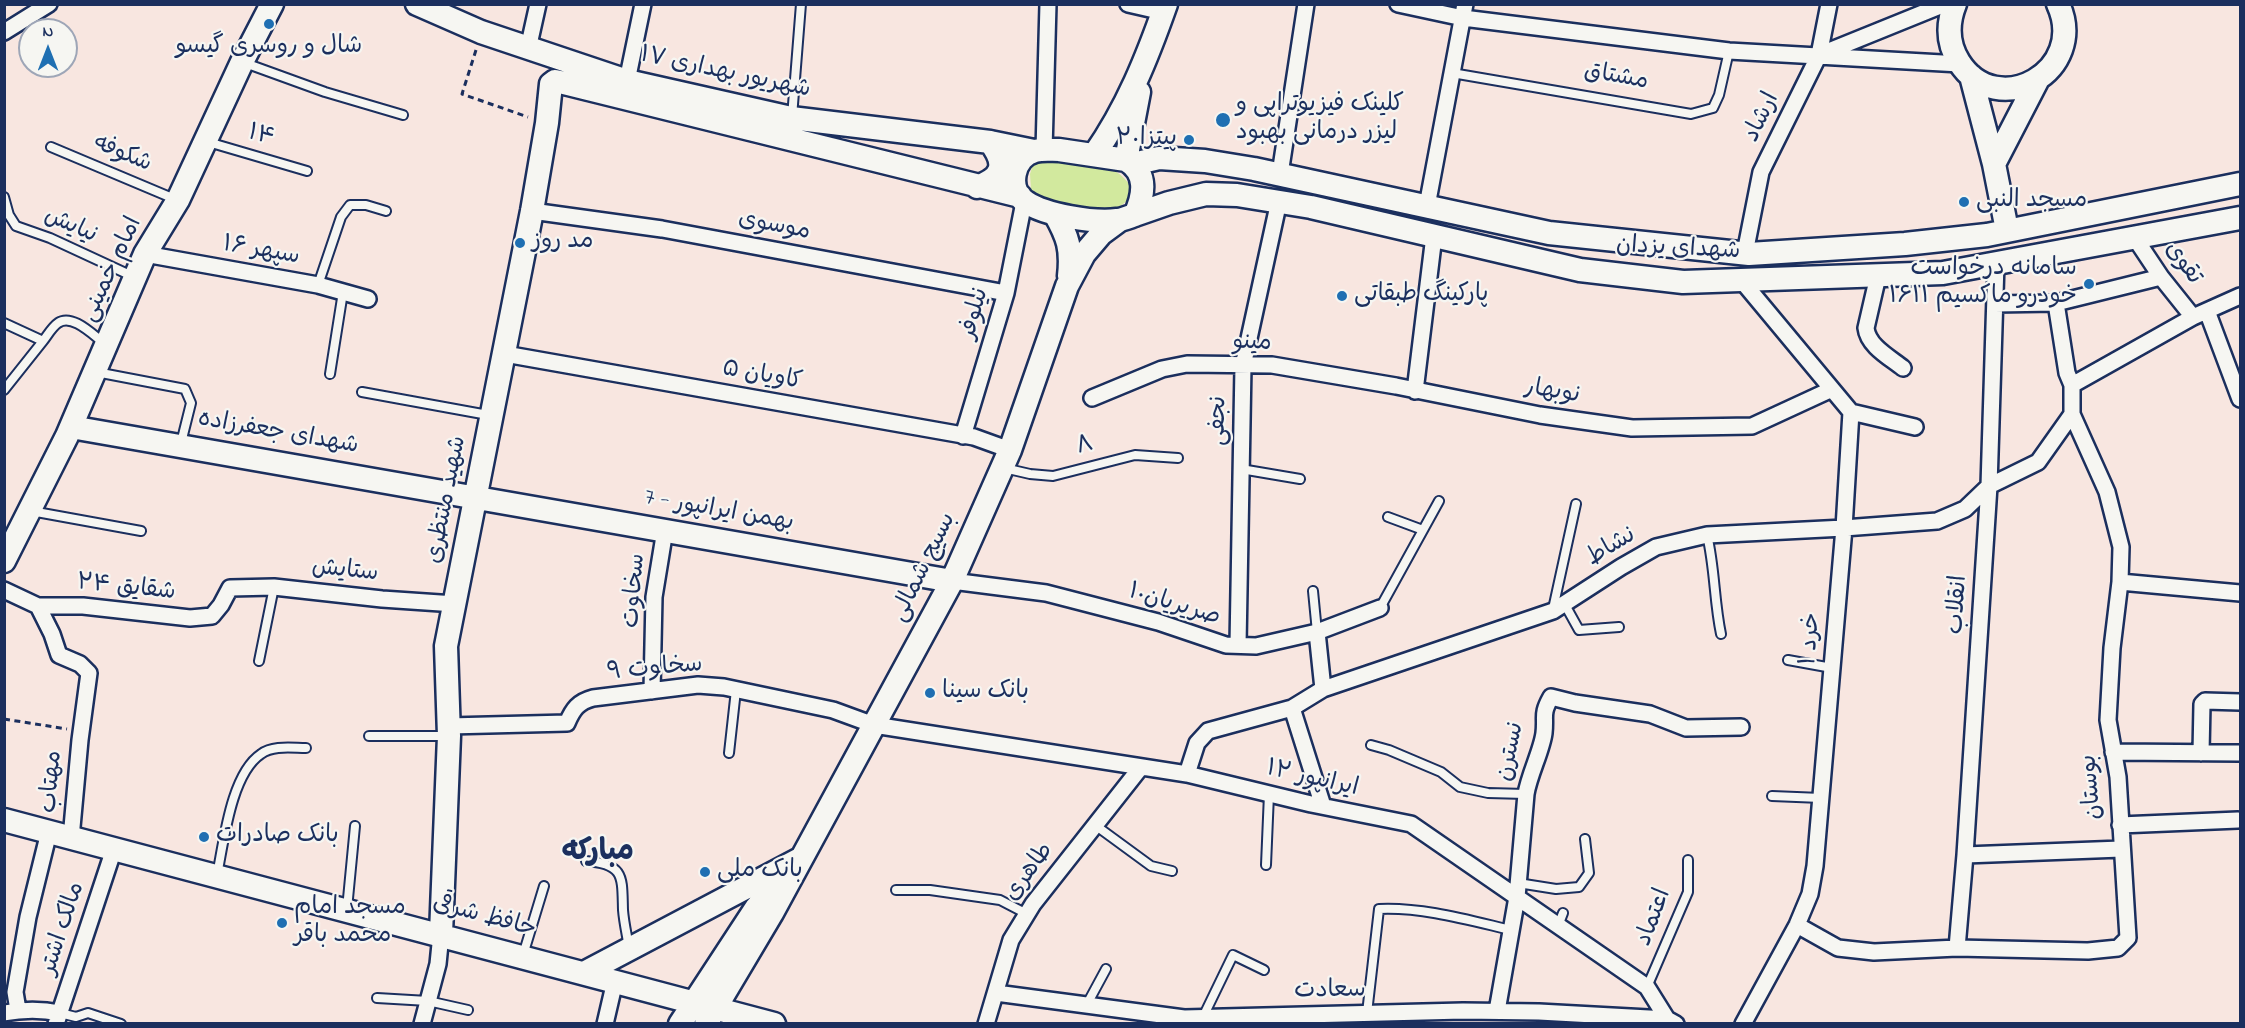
<!DOCTYPE html>
<html>
<head>
<meta charset="utf-8">
<style>
	body { margin:0 }
	#map { position:relative; width:2245px; height:1028px; overflow:hidden; background:#f8e6e0; font-family:"Indie Flower",sans-serif }
	canvas { display:block }
	.frame { position:absolute; inset:0; border:6px solid #1b2f5e; pointer-events:none }
	.north { position:absolute; left:18px; top:18px; width:60px; height:60px; box-sizing:border-box; background:#f6f6f2; border:2px solid #9ea6b7; border-radius:50%; rotate:0deg; font-size:16px; font-weight:700; line-height:24px; text-align:center; color:#1b2f5e }
	.north::after { content:''; display:block; margin:auto; width:21px; height:27px; background:#1f6fb2; clip-path:polygon(50% 0,100% 100%,50% 72%,0 100%) }
</style>
</head>
<body>
<div id="map">
<canvas width="2245" height="1028"></canvas>
<div class="frame"></div>
<div class="north">N</div>
</div>
<script>
const g = document.querySelector('canvas').getContext('2d');
g.lineJoin = 'round';
function fillPath(path, color) {
  g.fillStyle = color;
  g.fill(path, 'evenodd');
}
function stroke(path, color, width, dash) {
  g.strokeStyle = color;
  g.lineWidth = width;
  g.lineCap = dash ? 'butt' : 'round';
  g.setLineDash(dash || []);
  g.stroke(path);
}
function label(font, color, halo, rows, align = 'center') {
  g.font = font + ' "Indie Flower","Playpen Sans Arabic",sans-serif';
  g.lineWidth = 4.5;
  g.setLineDash([]);
  g.textBaseline = 'middle';
  g.strokeStyle = halo;
  g.fillStyle = color;
  for (const [text, x, y, turn = 0] of rows) {
    g.save();
    g.translate(x, y);
    g.rotate((+turn || 0) * Math.PI / 180);
    g.textAlign = isNaN(turn) ? turn : align;
    if (halo) g.strokeText(text, 0, 0);
    g.fillText(text, 0, 0);
    g.restore();
  }
}
fillPath(new Path2D(`
	M1048,159C1077,162 1115,159 1131,187L1127,201L1115,210C1087,207 1056,206 1031,190L1030,174L1034,161Z`), '#d2e99e');
const lane = new Path2D(`
	M245,63L325,92L403,115
	M1452,73L1691,114L1713,108L1719,95L1729,51
	M792,117L801,4
	M208,142L307,171
	M51,147L177,200
	M4,197L9,215L16,226L50,238L132,276
	M318,285L341,217L350,205H366L386,211
	M4,323L43,341C47,336 52,327 58,323C72,313 93,335 104,343
	M96,372L185,389L191,403L181,443
	M330,374L343,292
	M4,390L43,341
	M362,392L488,415
	M1004,468L1030,474L1053,476L1135,455L1178,458
	M1241,469L1300,479
	M31,511L141,531
	M1388,517L1423,530
	M1707,535C1715,568 1714,601 1721,634
	M1313,591L1317,632
	M1564,603L1579,630L1619,627
	M1380,608L1439,501
	M1553,609L1576,504
	M1788,660L1832,668
	M259,661L274,587
	M369,736H447
	M1371,745L1389,750L1441,772L1460,787L1488,793L1526,794
	M729,753L736,690
	M1772,796L1821,798
	M1095,825L1151,866L1172,871
	M586,861C625,864 622,877 623,910C624,923 627,935 629,948
	M1266,865L1269,794
	M217,875C224,841 231,774 261,754C273,745 292,748 306,748
	M1518,883L1556,889L1579,887L1589,873L1585,839
	M896,890H930L1000,900L1027,914
	M347,909L355,826
	M1558,926L1563,913
	M523,955L544,886
	M1647,987L1688,892V860
	M377,998L428,1001L468,1010
	M1086,1006L1106,969
	M60,1013L76,1017L88,1013L121,1024
	M1367,1013L1379,909C1423,907 1468,920 1511,930
	M1203,1017L1233,955L1264,970`);
const street = new Path2D(`
	M1128,4L1163,12
	M1398,4L1463,18L1729,51L1960,64
	M4,32L49,4
	M528,49L538,4
	M1824,53L1945,4
	M627,81L643,4
	M1044,150L1048,4
	M1280,174L1306,4
	M1427,206L1465,4
	M532,211L662,229L1006,293
	M2135,238L2161,277L2193,317
	M1745,253L1761,172L1819,55L1829,4
	M145,254L318,285L368,299
	M1878,276L1866,328C1868,346 1889,357 1903,368
	M1742,281L1851,412L1844,528L1815,866L1810,894L1797,925L1743,1024
	M1995,304L2056,303L2161,277
	M2207,311L2240,399
	M505,354L974,437L1010,450
	M2072,385L2193,317L2240,296
	M1415,391L1434,236
	M1092,398L1162,369L1187,364L1272,365L1396,386L1540,415L1632,428L1752,426L1830,390
	M1851,412L1915,427
	M963,436L1006,293L1024,202
	M952,581L1046,593L1158,622L1226,645L1256,646L1317,632L1380,608
	M2120,582L2240,593
	M4,590L38,606H83L190,618L212,616L221,605L230,588L274,587L382,599L455,604
	M38,606L52,634L59,655L80,664L89,673L80,740L71,838
	M1317,632L1323,689
	M1238,645L1243,366L1279,201
	M652,691L654,597L665,530
	M1292,708L1323,806
	M449,726L567,723C573,709 578,702 593,698L698,685L724,687L833,710L874,725L1187,774L1311,804L1411,824L1647,987L1667,1019L1676,1024
	M2113,752L2240,753
	M2201,753L2202,704L2205,701L2240,702
	M1187,774L1197,743L1208,731L1292,708L1323,689L1553,611L1621,567L1656,547L1707,535L1844,528L1937,521L1965,509L1989,486L2038,462L2072,414
	M2120,825L2238,820
	M1965,855L2121,849
	M1797,925L1838,948L1874,952L1957,948L2088,951L2118,948L2128,938L2118,777L2108,720L2112,648L2120,582L2121,547L2107,492L2072,414V385L2067,373L2056,303
	M1957,948L1965,855L1989,486L1996,263
	M996,993L1184,1018L1463,1011L1539,1012L1667,1019
	M18,1010L15,992L28,917L49,832
	M1497,1011L1517,897L1526,794C1529,775 1542,750 1544,733C1546,715 1541,715 1551,697L1575,703L1650,714L1686,728L1741,727
	M4,1013C24,1009 41,1009 60,1013
	M56,1024L114,849
	M422,1024L438,964L441,934
	M605,1024L615,981
	M986,1024L1011,940L1033,904L1141,767`);
const secondary = new Path2D(`
	M417,4L481,32L627,81L791,118L990,142L1034,151
	M1955,4C1947,24 1947,43 1959,62C1997,122 2089,71 2058,4
	M1971,76L1994,164L2038,79
	M1059,150L1126,160C1148,173 1144,195 1135,215C1129,217 1123,220 1117,220C1094,223 1045,215 1026,202C1006,190 1013,156 1035,151C1042,149 1051,150 1059,150Z
	M1094,155C1127,108 1147,58 1166,4
	M1126,160L1139,92
	M1133,164L1159,158L1205,161L1254,169L1549,233L1749,254L1905,244L1987,235L2240,184
	M1994,164L2007,230
	M977,187C1003,177 1007,165 990,142
	M1055,214C1068,237 1072,249 1069,276
	M71,427L952,581
	M4,561L67,436L145,254L178,200L242,62L272,4
	M4,820L774,1024
	M441,934L449,736L446,646L532,211L547,123L551,84L555,81L560,82L1020,196
	M584,973L800,859
	M680,1024L756,908L779,882
	M706,1024L772,913L952,581L1010,450L1067,286L1084,254L1101,234L1120,220L1169,203L1206,194L1237,195L1311,207L1580,270L1683,282L1943,273L2240,218`);
stroke(lane, '#1b2f5e', 12);
stroke(street, '#1b2f5e', 20);
stroke(secondary, '#1b2f5e', 27);
stroke(new Path2D(`
	M476,50L462,94L528,117
	M4,719L67,729`), '#1b2f5e', 3, [6, 4.5]);
stroke(lane, '#f6f6f2', 8);
stroke(street, '#f6f6f2', 15);
stroke(secondary, '#f6f6f2', 22);
for (const [x, y, r, color] of [
	[269,24,6,"#1f6fb2"],
	[1223,120,8,"#1f6fb2"],
	[1189,140,6,"#1f6fb2"],
	[1964,202,6,"#1f6fb2"],
	[520,243,6,"#1f6fb2"],
	[2089,284,6,"#1f6fb2"],
	[1342,296,6,"#1f6fb2"],
	[930,693,6,"#1f6fb2"],
	[204,837,6,"#1f6fb2"],
	[705,872,6,"#1f6fb2"],
	[282,923,6,"#1f6fb2"]
]) {
  const dot = new Path2D();
  dot.arc(x, y, r, 0, 2 * Math.PI);
  g.fillStyle = color;
  g.fill(dot);
  stroke(dot, '#f6f6f2', 2);
}
label('24px', '#1b2f5e', '#f6f6f2', [
	["شال و روسری گیسو",269,48,"center"],
	["کلینک فیزیوتراپی و",1236,106],
	["لیزر درمانی بهبود",1236,134],
	["پیتزا۲۰",1177,140,"right"],
	["مسجد النبی",1976,202],
	["مد روز",532,243],
	["سامانه درخواست",2077,270,"right"],
	["خودرو ماکسیم ۱۶۱۱",2077,298,"right"],
	["پارکینگ طبقاتی",1354,296],
	["بانک سینا",942,693],
	["بانک صادرات",216,837],
	["بانک ملی",717,872],
	["مسجد امام",294,909],
	["محمد باقر",294,937]
], 'left');
label('24px', '#1b2f5e', '#f6f6f2', [
	["۱۷ شهریور بهداری",725,74,12],
	["مشتاق",1616,78,10],
	["ارشاد",1763,118,-64],
	["۱۴",261,137,16],
	["شکوفه",122,155,23],
	["نیایش",70,227,24],
	["موسوی",774,227,11],
	["شهدای یزدان",1678,250,3],
	["سپهر ۱۶",261,252,10],
	["تقوی",2182,264,54],
	["امام خمینی",113,270,-65],
	["نیلوفر",976,314,-74],
	["مینو",1252,344,2],
	["کاویان ۵",762,377,10],
	["نوبهار",1552,393,9],
	["نجفی",1220,421,-89],
	["شهدای جعفرزاده",278,434,10],
	["۸",1085,447,-15],
	["شهید منتظری",448,500,-79],
	["بهمن ایرانپور - 7",719,512,10],
	["نشاط",1612,548,-31],
	["بسیج شمالی",925,568,-64],
	["ستایش",345,572,6],
	["شقایق ۲۴",126,589,6],
	["سخاوت",636,591,-85],
	["انقلاب",1959,605,-86],
	["صریریان۱۰",1174,606,17],
	["خرد ۱",1812,639,-85],
	["سخاوت ۹",655,670,-5],
	["نسترن",1512,752,-78],
	["ایرانپور ۱۲",1312,780,13],
	["مهتاب",53,782,-85],
	["بوستان",2093,787,-95],
	["طاهری",1030,873,-54],
	["حافظ شرقی",484,918,15],
	["اعتماد",1655,918,-69],
	["مالک اشتر",64,929,-72],
	["سعادت",1330,992,-1]
]);
label('bold 30px', '#1b2f5e', '#f6f6f2', [
	["مبارکه",598,854]
]);
</script>
</body>
</html>
